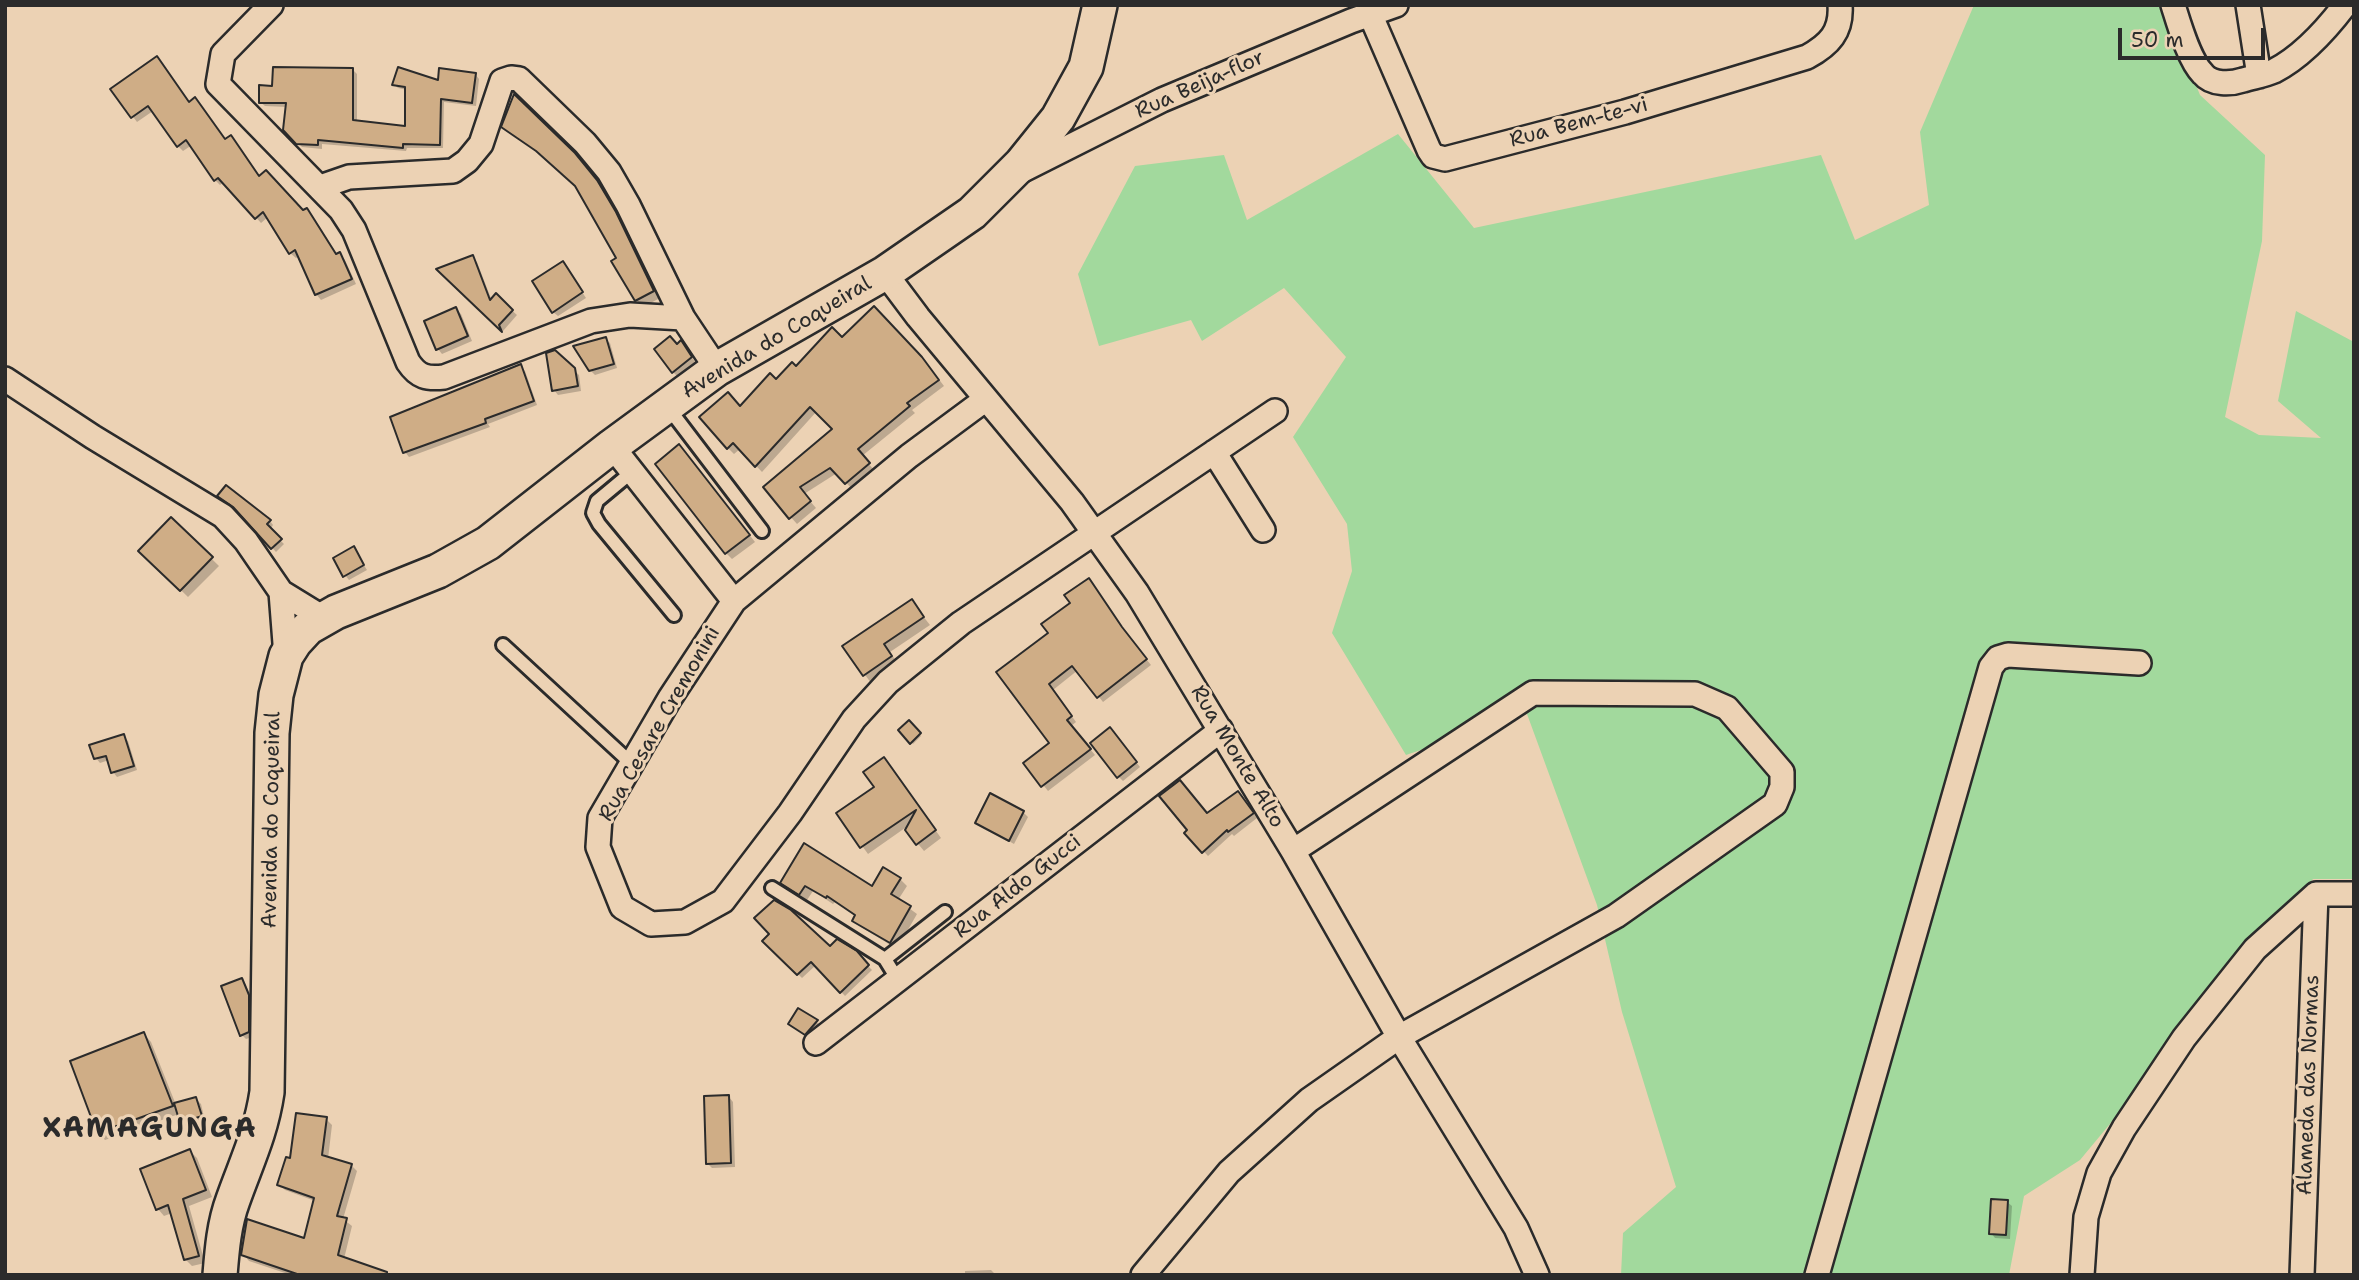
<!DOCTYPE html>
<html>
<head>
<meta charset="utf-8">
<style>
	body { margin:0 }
	#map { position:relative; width:2359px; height:1280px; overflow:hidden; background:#ecd2b4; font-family:"Shantell Sans",sans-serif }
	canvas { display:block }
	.frame { position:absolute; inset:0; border:7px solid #2b2b2b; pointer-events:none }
	.scale { position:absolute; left:2118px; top:28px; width:147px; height:32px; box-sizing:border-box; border:4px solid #2b2b2b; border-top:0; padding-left:9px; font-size:21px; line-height:24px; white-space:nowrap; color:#2b2b2b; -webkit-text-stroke:5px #ecd2b4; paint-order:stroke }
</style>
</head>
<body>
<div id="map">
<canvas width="2359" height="1280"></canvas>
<div class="frame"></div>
<div class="scale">50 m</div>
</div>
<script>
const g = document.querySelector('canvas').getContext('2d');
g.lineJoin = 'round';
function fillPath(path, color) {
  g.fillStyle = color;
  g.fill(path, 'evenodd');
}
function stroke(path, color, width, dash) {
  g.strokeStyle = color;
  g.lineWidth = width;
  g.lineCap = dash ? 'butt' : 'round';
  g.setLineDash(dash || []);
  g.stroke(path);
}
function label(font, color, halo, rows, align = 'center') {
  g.font = font + ' "Shantell Sans",sans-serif';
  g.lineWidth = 6;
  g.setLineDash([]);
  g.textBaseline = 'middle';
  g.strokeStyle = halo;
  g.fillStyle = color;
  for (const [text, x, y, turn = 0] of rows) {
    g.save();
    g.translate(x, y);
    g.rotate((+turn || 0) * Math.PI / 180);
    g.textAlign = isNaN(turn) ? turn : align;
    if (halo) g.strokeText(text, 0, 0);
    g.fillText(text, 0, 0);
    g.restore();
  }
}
fillPath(new Path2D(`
	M1974,5H2164L2200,95L2265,155L2262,241L2225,417L2259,435L2321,438L2278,401L2296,311L2354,342V879H2313L2080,1160L2024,1196L2009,1275H1621L1623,1233L1676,1187L1622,1012L1597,905L1527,714L1406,755L1332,633L1352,571L1347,524L1293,437L1346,357L1284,288L1202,341L1191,320L1099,346L1078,274L1135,166L1224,155L1247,220L1398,134L1474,228L1821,155L1855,240L1929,205L1920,132Z`), '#a2d99d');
fillPath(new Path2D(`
	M353,70L357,74V123L406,128L407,90L398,88L394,84L439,82L475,74L479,79L476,106L444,102L443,148H407L406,151L322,144V149L302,147L285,130L287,107L265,106L260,102L274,88Z
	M112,89L189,103L226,141L231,137L236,143L260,177L303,212L307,210L312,215L337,255L340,254L345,260L356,284L321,300L316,294L300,256L296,258L290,253L268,217L261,223L224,182L220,185L215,180L192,145L183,151L178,146L153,111L137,122Z
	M503,127L581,162L604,189L622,220L660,298L643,307L636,300L618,258L577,187L545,158Z
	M472,257L477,262L492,301L496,296L517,315L503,331L439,270Z
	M563,263L586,298L558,316L553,312Z
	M456,309L461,314L472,341L442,354L438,349Z
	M874,309L928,365L944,386L912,410L915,413L862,456L874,470L852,489L837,473L804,494L816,508L797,524L765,488L835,429L817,411L762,472L740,449L734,454L728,448L740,408L776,381L842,339Z
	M605,339L610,343L617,368L595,375L590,370Z
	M677,346L685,347L695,362L677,376L673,372Z
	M555,352L579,375L581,391L558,395L554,390Z
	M520,366L525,371L537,405L488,424L490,427L409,457L405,452Z
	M685,453L755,542L732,559L726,553Z
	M238,509L270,521L273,525L270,530L284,544L276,552Z
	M171,519L219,566L188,597L141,551Z
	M353,548L367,570L349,580L345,575Z
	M911,601L930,625L890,652L898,664L871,683L845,647Z
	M1126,634L1151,665L1103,702L1078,670L1053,690L1076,722L1071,726L1095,755L1048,791L1026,763L1051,744L998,672Z
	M909,723L921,736L913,744L900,730Z
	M1114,734L1140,767L1123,781L1118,776Z
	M123,736L128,741L137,770L117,777L113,772L109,760L100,763L96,758Z
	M890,766L941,838L924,851L905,828L868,854L838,813L876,787Z
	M1242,798L1257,818L1234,836L1232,834L1208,856L1187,833L1207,815Z
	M1023,812L1028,817L1014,844L977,823Z
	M900,879L907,886L898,900L917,914L897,949L861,927L854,920L856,916L835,902L833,904L813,891L807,900L782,882L873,888Z
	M772,934L855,953L872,970L845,996L816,965L802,978L765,941Z
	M242,980L246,985L253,1001V1037L246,1039L242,1035Z
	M798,1010L822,1026L811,1038L791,1024Z
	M144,1034L151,1042L176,1105L196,1099L201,1104L205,1121L186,1126L181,1122L179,1114L105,1140L98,1132Z
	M729,1097L733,1102L735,1167L712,1168L708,1164Z
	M326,1119L332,1125L328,1159L351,1165L357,1171L343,1219L352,1226L344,1259L325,1275H291L249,1261L243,1254L305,1241L315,1201L285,1190L279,1184L291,1161Z
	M190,1151L197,1158L212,1197L189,1206L205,1263L192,1266L185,1259L172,1213L164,1216L158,1209Z
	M2007,1202L2012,1206L2010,1239L1995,1238L1991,1233Z
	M991,1270L996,1275H965V1271Z`), '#0003');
const building = new Path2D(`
	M157,56L189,102L195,97L225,139L231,135L259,176L266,170L303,210L307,208L336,254L340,252L352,279L315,295L295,250L289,254L263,212L255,219L218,178L214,181L186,140L177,147L148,106L131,118L110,89Z
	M273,67L353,68V120L405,126V87L392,85L398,67L438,80L439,68L476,73L472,103L441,99L440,145L403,144V148L318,140V145L296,144L283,130L286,103H259V85L272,86Z
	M514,94L575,153L597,180L616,212L654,291L635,301L611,261L616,258L575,186L536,151L501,127Z
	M473,255L490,300L496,293L513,310L499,325L502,332L436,269Z
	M563,261L583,292L552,313L532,281Z
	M874,306L922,357L939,380L907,403L910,406L858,449L870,463L845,484L830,468L800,487L811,501L789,519L763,487L832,429L810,407L755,467L733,443L727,449L699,417L728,392L740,406L770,373L776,379L792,362L796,366L832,327L842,337Z
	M456,307L468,336L436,350L424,321Z
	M670,336L677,344L681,340L692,357L672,373L654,349Z
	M606,337L614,364L589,371L573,346Z
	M555,350L575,368L578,386L552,391L546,353Z
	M521,364L534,401L485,419L486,423L403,453L390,417Z
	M679,444L750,535L725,554L655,464Z
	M226,485L271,520L267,524L282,539L271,549L233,507L217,496Z
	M171,517L213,557L180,591L138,551Z
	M354,546L364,565L343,577L333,558Z
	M1089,578L1122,627L1147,659L1097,698L1072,666L1049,684L1072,716L1067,720L1091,749L1041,787L1023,763L1049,743L996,672L1048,633L1041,624L1070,603L1064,595Z
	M912,599L924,617L884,644L892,656L863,676L842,646Z
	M909,720L921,733L910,744L898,730Z
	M1110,727L1137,762L1117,778L1090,743Z
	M124,734L134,766L111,773L106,756L94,759L89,745Z
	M884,757L936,830L916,845L905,830L916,810L860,848L836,813L874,787L863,772Z
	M1180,780L1207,813L1238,791L1254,813L1228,832L1227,830L1202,853L1184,833L1187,830L1159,796Z
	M990,793L1024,811L1009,841L975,823Z
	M804,843L872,886L883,867L901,878L891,894L911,906L890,943L852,921L855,915L827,896L826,898L805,886L799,895L780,883Z
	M774,900L791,910L830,946L837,939L857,951L869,965L840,993L811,962L797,975L762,941L769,934L754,918Z
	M242,978L249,995V1032L240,1036L221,986Z
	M798,1008L818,1020L805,1035L788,1024Z
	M144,1032L173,1106L97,1133L70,1061Z
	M729,1095L731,1163L706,1164L704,1096Z
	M196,1097L202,1116L180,1123L174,1103Z
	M296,1113L327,1117L322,1155L352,1164L337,1216L347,1218L338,1255L387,1272V1275H300L241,1255L247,1219L304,1238L314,1198L277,1185L286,1157L290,1158Z
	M190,1149L206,1190L183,1199L199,1256L184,1260L168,1205L156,1210L140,1169Z
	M1991,1199L2008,1200L2006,1235L1989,1234Z`);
fillPath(building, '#cfad86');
stroke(building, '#2b2b2b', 2);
const service = new Path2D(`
	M667,406L762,531
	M633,471L597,501L593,513L599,524L674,615
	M503,645L632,764
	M772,888L885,959L898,980
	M885,959L945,912`);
const minor = new Path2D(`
	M271,5L223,54L218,84L341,210L354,230L408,362C418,377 427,379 444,377L591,321L630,315L683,318L717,369
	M2173,5C2179,24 2189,60 2203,74C2212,85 2231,84 2243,80C2253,77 2265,75 2274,71C2303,56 2326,30 2345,5
	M2248,5L2259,76
	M1371,16L1429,150L1433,156L1445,159L1625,112L1807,57C1829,45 1842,32 1840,5
	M1021,171L1162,100L1351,21L1396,5
	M320,187L349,177L453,171L467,161L481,144L502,81L511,78L519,79L585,143L609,172L628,205L683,318
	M885,273L918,317L1072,502L1137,593L1293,851L1399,1037L1516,1228L1537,1275
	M5,379L93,437L223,516L246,541L281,592L325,619
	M986,399L909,456L734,601L670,698L600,818L598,847L622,907L651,924L685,922L723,901L790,813L854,719L888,682L961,623L1275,411
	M612,446L734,601
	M1214,452L1263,530
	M281,592L286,656
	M816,1043L1221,730
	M1143,1275L1229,1172L1309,1100L1399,1037L1616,916L1775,804L1782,787V772L1727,708L1695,694L1533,693L1293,851
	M1817,1275L1991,667L1998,658L2008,655L2139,663
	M2082,1275L2086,1217L2099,1173L2124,1128L2184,1038L2255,949L2316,894H2354
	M2302,1275L2316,894`);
const secondary = new Path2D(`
	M220,1275C222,1250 224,1224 233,1200C246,1163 261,1133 267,1092L272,733L276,695L286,656L295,642L308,628L336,612L438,571L488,543L612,446L717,369L885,273L972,213L1021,164L1058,118L1086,67L1100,5`);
stroke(service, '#2b2b2b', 18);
stroke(minor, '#2b2b2b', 28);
stroke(secondary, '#2b2b2b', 38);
stroke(service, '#ecd2b4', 12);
stroke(minor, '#ecd2b4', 23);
stroke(secondary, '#ecd2b4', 33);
label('21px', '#2b2b2b', '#ecd2b4', [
	["Rua Beija-flor",1200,85,-24],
	["Rua Bem-te-vi",1579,123,-15],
	["Avenida do Coqueiral",777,338,-31],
	["Rua Cesare Cremonini",660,724,-60],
	["Rua Monte Alto",1237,757,59],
	["Avenida do Coqueiral",272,820,-89],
	["Rua Aldo Gucci",1018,887,-38],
	["Alameda das Normas",2309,1085,-88]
]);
g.letterSpacing = '2px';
label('bold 28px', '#2b2b2b', '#ecd2b4', [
	["XAMAGUNGA",150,1130]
]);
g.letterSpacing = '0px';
</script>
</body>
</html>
